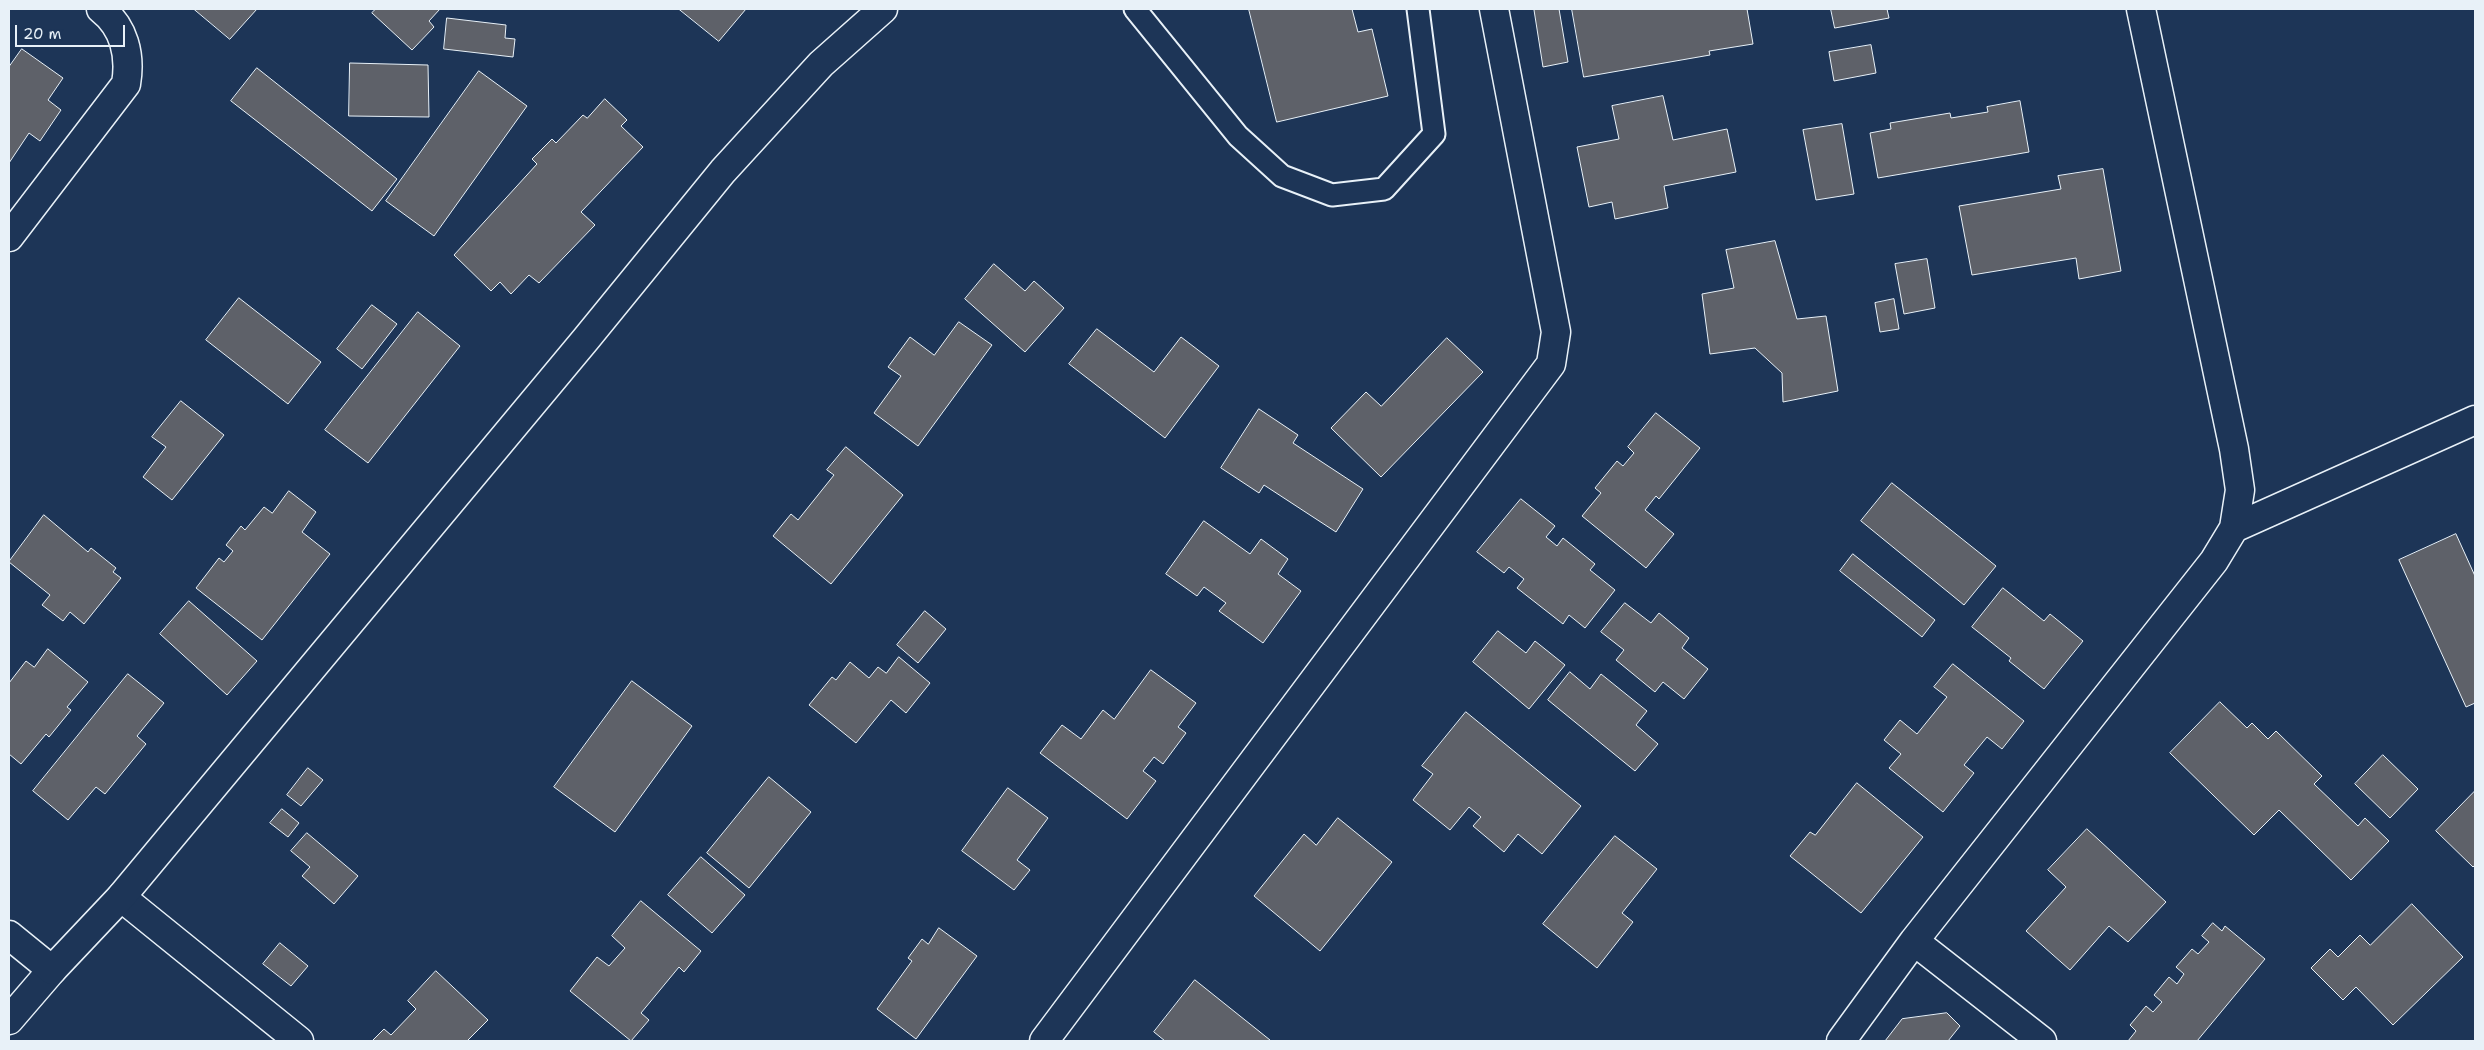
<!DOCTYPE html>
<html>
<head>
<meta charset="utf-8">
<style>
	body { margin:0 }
	#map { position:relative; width:2484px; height:1050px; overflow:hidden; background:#1d3557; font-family:"Shantell Sans",sans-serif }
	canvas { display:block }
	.frame { position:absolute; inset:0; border:10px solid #e8f1f8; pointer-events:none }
	.scale { position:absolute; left:15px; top:25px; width:110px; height:22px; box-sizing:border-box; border:2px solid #e8f1f8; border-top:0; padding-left:6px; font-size:15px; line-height:18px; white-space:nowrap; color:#e8f1f8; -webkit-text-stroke:4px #1d3557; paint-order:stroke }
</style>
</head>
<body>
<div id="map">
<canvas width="2484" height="1050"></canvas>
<div class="frame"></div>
<div class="scale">20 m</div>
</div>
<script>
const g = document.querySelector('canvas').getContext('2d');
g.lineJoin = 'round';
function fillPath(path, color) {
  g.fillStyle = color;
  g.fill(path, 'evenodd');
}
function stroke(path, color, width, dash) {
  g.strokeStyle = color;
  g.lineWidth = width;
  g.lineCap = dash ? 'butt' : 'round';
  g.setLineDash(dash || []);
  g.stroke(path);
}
const building = new Path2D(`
	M194,9H257L230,39Z
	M376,9H440L429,21L434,27L412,50L372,13Z
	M679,9H746L719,41Z
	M1249,9H1352L1358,32L1372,29L1388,96L1277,122Z
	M1542,9H1559L1568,62L1543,67L1534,10Z
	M1572,9H1747L1753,44L1709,51L1710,55L1584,77Z
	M1831,9H1887L1889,18L1835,28Z
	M447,18L506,25L505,38L515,39L513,57L444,49Z
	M1871,45L1876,73L1834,81L1829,52Z
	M22,49L63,78L48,100L61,110L40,141L29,133L9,163V67Z
	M350,63L428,65L429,117L349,116Z
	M257,68L397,179L372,211L231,101Z
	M479,71L527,106L434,236L386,201Z
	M1663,96L1673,140L1727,129L1736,172L1664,186L1668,208L1615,219L1612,202L1589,207L1577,147L1619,139L1612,106Z
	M605,99L627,120L621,126L643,147L581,212L595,225L539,283L529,275L511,294L500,282L491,291L454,255L537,164L532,159L552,139L556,143L583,115L587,118Z
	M2020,101L2029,152L1878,178L1870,133L1891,129L1890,123L1950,113L1951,118L1988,112L1987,107Z
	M1842,124L1854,194L1816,200L1803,130Z
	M2103,169L2121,271L2079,279L2076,258L1972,275L1959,206L2061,189L2058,176Z
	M1775,241L1797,319L1826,316L1838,391L1783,402L1782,373L1755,348L1710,354L1702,294L1734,288L1726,250Z
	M1927,259L1935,308L1904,314L1895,264Z
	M994,264L1025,291L1034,281L1064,308L1025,352L965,299Z
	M239,298L321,362L288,404L206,340Z
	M1894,299L1899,329L1880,332L1875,303Z
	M372,305L397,324L362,369L337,349Z
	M418,312L460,346L368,463L325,430Z
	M959,322L992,345L918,446L874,413L901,376L888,367L910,337L934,355Z
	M1097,329L1154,372L1181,337L1219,366L1165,438L1069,364Z
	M1447,338L1483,372L1381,477L1331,428L1366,392L1381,406Z
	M181,401L224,435L172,500L143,477L166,447L152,437Z
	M1259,409L1298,435L1293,443L1363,489L1336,532L1264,485L1259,493L1221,468Z
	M1656,413L1700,448L1659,499L1656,496L1645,510L1674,534L1646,568L1582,516L1601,493L1595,488L1617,461L1623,466L1634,453L1628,447Z
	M846,447L903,495L831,584L773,536L791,514L798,520L834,475L827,470Z
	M1892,483L1996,566L1964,605L1861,521Z
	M289,491L316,512L302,532L330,554L262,640L196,588L219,558L224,562L233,551L226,545L241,526L245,530L264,507L272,513Z
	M1521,499L1555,526L1546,537L1557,546L1563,538L1595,564L1590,570L1615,590L1585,628L1569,615L1563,624L1517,588L1524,579L1509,567L1504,573L1477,552Z
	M44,515L88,552L91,548L116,568L113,572L121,578L84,624L70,612L63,621L42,605L50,595L9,562Z
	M1204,521L1250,554L1261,539L1288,559L1278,574L1301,591L1263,643L1219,611L1226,603L1204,587L1197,596L1166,574Z
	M2456,534L2475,576V703L2466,707L2399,560Z
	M1853,554L1935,620L1922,637L1840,571Z
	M2003,588L2044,621L2050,614L2083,641L2044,689L2009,661L2011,658L1972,627Z
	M189,601L257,661L227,695L160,634Z
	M1625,603L1651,623L1659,613L1689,638L1682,648L1708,669L1684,699L1663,682L1655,692L1616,660L1624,650L1601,632Z
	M925,611L946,629L918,663L897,645Z
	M1498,631L1526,653L1535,641L1565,665L1529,709L1473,662Z
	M48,649L88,682L67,707L71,710L49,737L46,734L21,764L9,754V683L26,661L34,667Z
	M899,657L930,683L906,713L891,700L856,743L809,705L832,677L836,680L850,662L869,678L878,667L886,673Z
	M1953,664L2024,721L2002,749L1987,737L1964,765L1974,773L1943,812L1889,768L1901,754L1884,740L1900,720L1917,734L1947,697L1934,687Z
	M1151,670L1196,703L1178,727L1186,733L1163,764L1154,757L1143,771L1156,781L1127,819L1040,753L1062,725L1081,739L1103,710L1114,719Z
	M1570,672L1590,689L1601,674L1647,711L1636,725L1658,744L1635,771L1548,700Z
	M128,674L164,703L137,736L146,744L105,794L96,787L68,820L33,791Z
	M632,681L692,726L615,832L554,787Z
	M2220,702L2247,728L2252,723L2268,739L2276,731L2322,776L2314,784L2358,826L2365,818L2389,841L2351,880L2279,810L2254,835L2170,753Z
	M1466,712L1581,806L1542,854L1518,834L1504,852L1473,826L1481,817L1469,807L1450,830L1413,800L1433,774L1422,766Z
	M2383,755L2418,789L2390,818L2355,784Z
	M308,768L323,780L301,806L287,795Z
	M769,777L811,812L749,888L707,853Z
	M1857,783L1923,837L1861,913L1790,856L1810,832L1815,835Z
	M1008,788L1048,818L1017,860L1030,870L1014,890L962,851Z
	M2475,791V865L2473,867L2436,831Z
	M282,809L299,823L288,837L270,823Z
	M1338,818L1392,862L1320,951L1254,896L1304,834L1316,845Z
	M2087,829L2166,902L2128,942L2109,926L2070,970L2026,931L2066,887L2048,870Z
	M307,833L358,876L334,904L302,876L310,867L291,851Z
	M1615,836L1657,869L1622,913L1633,922L1597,968L1543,924Z
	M701,857L745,895L712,933L668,895Z
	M641,901L701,951L684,972L679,967L641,1013L649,1020L631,1041L570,991L597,957L609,966L625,948L612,936Z
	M2412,904L2463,957L2393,1025L2356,987L2343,1000L2311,968L2330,949L2338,957L2360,935L2370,945Z
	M2213,923L2222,931L2225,926L2265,959L2197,1041H2128L2136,1031L2130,1025L2146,1006L2153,1012L2162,1002L2154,995L2169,977L2177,984L2184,974L2176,967L2192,949L2198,954L2209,942L2202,936Z
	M939,928L977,956L916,1039L877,1009L912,961L908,958L922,939L928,944Z
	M280,943L308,966L291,986L263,964Z
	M436,971L488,1020L467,1041H372L384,1029L391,1035L416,1009L408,1001Z
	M1195,980L1270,1040L1269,1041H1165L1154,1032Z
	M1947,1013L1960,1026L1948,1041H1885L1902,1019Z`);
fillPath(building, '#5e6169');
stroke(building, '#e8f1f8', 1);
const service = new Path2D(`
	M1135,9L1238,136L1282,176L1332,195L1384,189L1434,134L1418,9`);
const minor = new Path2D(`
	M9,237L126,84C131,55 124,27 101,9
	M2234,528L2475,420
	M121,897L299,1041
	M1914,941L2042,1041
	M9,1020L52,970
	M1044,1041L1551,364L1556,332L1494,9
	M1841,1041L1914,941L2214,561L2234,528L2240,490L2234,449L2141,9`);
const tertiary = new Path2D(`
	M9,935L52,970L121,897L586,339L723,171L821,64L883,9`);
stroke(service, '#e8f1f8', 25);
stroke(minor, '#e8f1f8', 31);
stroke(tertiary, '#e8f1f8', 31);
stroke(service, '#1d3557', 21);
stroke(minor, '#1d3557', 28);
stroke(tertiary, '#1d3557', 28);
</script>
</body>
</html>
